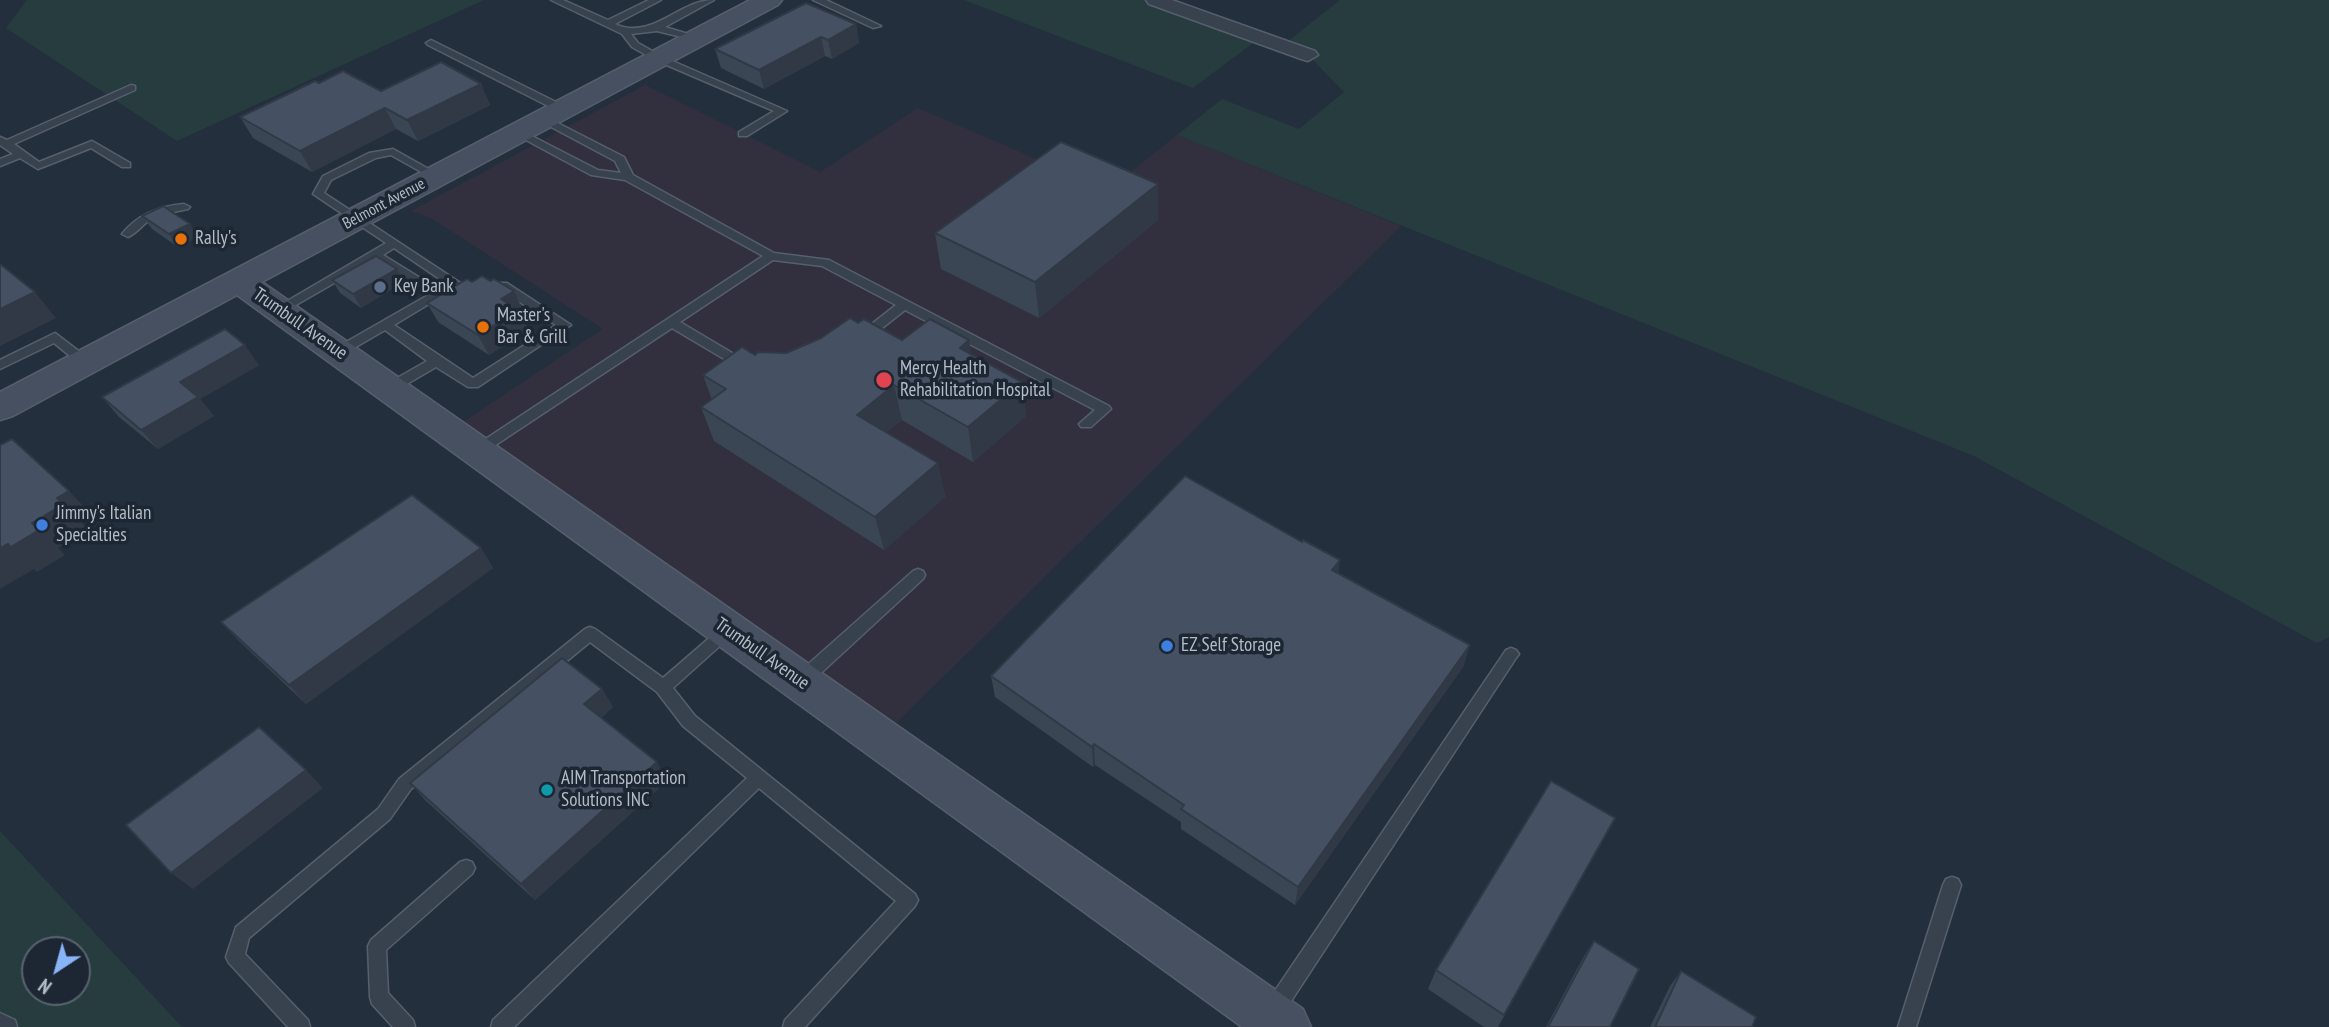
<!DOCTYPE html>
<html>
<head>
<meta charset="utf-8">
<style>
	body { margin:0 }
	#map { position:relative; width:2329px; height:1027px; overflow:hidden; background:#242f3e; font-family:"PT Sans Narrow",sans-serif }
	canvas { display:block }
	.north { position:absolute; left:21px; top:936px; width:70px; height:70px; box-sizing:border-box; background:#1d2633; border:2px solid #59626f; border-radius:50%; rotate:216deg; font-size:19px; font-weight:700; line-height:28px; text-align:center; color:#b4bcc9 }
	.north::after { content:''; display:block; margin:auto; width:24px; height:32px; background:#8ab4f8; clip-path:polygon(50% 0,100% 100%,50% 72%,0 100%) }
</style>
</head>
<body>
<div id="map">
<canvas width="2329" height="1027"></canvas>
<div class="north">N</div>
</div>
<script>
const g = document.querySelector('canvas').getContext('2d');
g.lineJoin = 'round';
function fillPath(path, color) {
  g.fillStyle = color;
  g.fill(path, 'evenodd');
}
function stroke(path, color, width, dash) {
  g.strokeStyle = color;
  g.lineWidth = width;
  g.lineCap = dash ? 'butt' : 'round';
  g.setLineDash(dash || []);
  g.stroke(path);
}
function label(font, color, halo, rows, align = 'center') {
  g.font = font + ' "PT Sans Narrow",sans-serif';
  g.lineWidth = 7;
  g.setLineDash([]);
  g.textBaseline = 'middle';
  g.strokeStyle = halo;
  g.fillStyle = color;
  for (const [text, x, y, turn = 0] of rows) {
    g.save();
    g.translate(x, y);
    g.rotate((+turn || 0) * Math.PI / 180);
    g.textAlign = isNaN(turn) ? turn : align;
    if (halo) g.strokeText(text, 0, 0);
    g.fillText(text, 0, 0);
    g.restore();
  }
}
fillPath(new Path2D(`
	M645,85L820,172L918,108L1108,190L1177,135L1401,226L881,738L450,431L603,329L431,218L411,211Z`), '#32303f');
fillPath(new Path2D(`
	M27,0H484L177,141L6,28Z
	M964,0H1155L1260,38L1193,88Z
	M1340,0H2329V637L2317,643L1974,456L1177,135L1222,99L1299,129L1344,92L1308,55L1282,46Z
	M0,831L182,1027H0ZM35,950H77V992H35Z`), '#263c3f');
const lane = new Path2D(`
	M551,0H563L608,20L649,0H661L615,24C653,41 678,0 714,0L665,27L698,37V41L657,31L631,34L638,43L661,56L787,111L747,136H739V132L774,111L655,60L632,47L622,34Z
	M813,0H826L881,26L873,28Z
	M431,40L566,107L567,109L558,111L428,45L426,43Z
	M131,85L135,86V90L14,144L39,162L92,141L130,163V167H122L91,148L38,169L20,158L0,166V159L13,154L0,145V137L7,140Z
	M544,116L624,157L633,175L774,253L829,260L1109,406L1111,409L1091,427H1081L1079,424L1095,410L905,310L867,340H859L857,337L859,334L896,305L822,266L773,260L680,322L749,363L751,366L749,369H741L672,328L482,454H472L470,451L472,448L763,256L625,180L591,175L513,133L514,131H522L598,170L621,173L615,161L540,121L539,119Z
	M393,149L441,176L436,179L432,178L391,155L376,158L331,180L324,193L462,284L394,325L473,378L556,325L499,289V283H507L571,325L478,387H468L436,367L395,391H385L384,388L385,385L427,361L385,330L342,355H334L332,352L334,349L430,294L374,260L282,313L278,314L272,310L386,243L313,194L323,176L369,153ZM394,248L447,284L438,289L383,255Z
	M184,204L190,207L188,209C175,212 162,213 150,220C142,225 136,234 128,237L122,234C138,214 159,206 184,204Z
	M55,333L89,359L91,362L89,365H81L54,343L0,369V360Z
	M918,569L923,571L925,575L923,579L808,685L802,687L796,685L794,680L796,675L913,571Z
	M727,625L732,627L735,631L732,635L673,688L695,716L915,894L918,900L915,906L805,1027H783L785,1020L896,901L759,788L514,1027H491L493,1020L747,778L683,726L657,692L590,642L411,789L390,819L249,938L245,954L308,1020L310,1027H288L229,963L226,957L236,927L378,809L399,779L585,629L590,627L595,629L663,678L722,627Z
	M1511,648L1516,650L1519,654L1516,658L1280,1018L1273,1020L1266,1018L1264,1011L1266,1004L1506,650Z
	M466,860L472,862L475,868L472,874L386,950L388,993L413,1020L415,1027H393L372,1004L370,997L368,946L371,940L460,862Z
	M1952,877L1958,879L1961,885L1916,1027H1898L1943,885L1946,879Z
	M0,1013L15,1020L17,1027H0Z`);
const street = new Path2D(`
	M1146,0H1172L1315,51L1318,55L1308,61L1301,59L1149,4Z`);
const secondary = new Path2D(`
	M750,0H782L778,5L262,282L1303,1009L1311,1027H1242L237,295L13,416L0,420V392Z`);
stroke(lane, '#565f6c', 3);
stroke(street, '#565f6c', 3);
stroke(secondary, '#565f6c', 3);
fillPath(lane, '#38414e');
fillPath(street, '#38414e');
fillPath(secondary, '#465061');
fillPath(new Path2D(`
	M856,24L859,43L832,59L825,56L764,89L721,68L715,49Z
	M319,83L381,91L481,84L490,105L418,141L396,129L312,172L253,138L240,117Z
	M1158,184V220L1039,318L941,269L935,233Z
	M142,216L190,224L199,237L178,247L152,229Z
	M332,280L404,282L361,308L340,293Z
	M490,281L514,291L523,311L520,313L529,330L489,355L438,322L427,303L472,282Z
	M858,323L902,340H969L971,354L1022,382L1026,416L973,462L902,420L886,432L938,463L945,497L884,550L714,441L701,407L712,400L703,375L755,355L786,353Z
	M259,365L200,399L214,416L158,449L119,417L102,397Z
	M1302,542L1340,560L1338,573L1470,645L1463,667L1295,905L1181,829V822L1095,765L1093,767L995,697L991,676Z
	M481,548L493,568L306,704L239,641L221,622Z
	M602,689L613,707L601,718L668,780L535,900L425,800L410,783Z
	M1615,818L1498,1027H1484L1428,989L1436,970Z
	M1594,941L1610,1027H1546L1584,956Z
	M1681,971L1752,1027H1650L1670,986Z`), '#3b4654');
fillPath(new Path2D(`
	M856,24L859,43L832,59L828,40Z
	M821,37L825,56L764,89L759,70Z
	M481,84L490,105L418,141L407,120Z
	M385,108L396,129L312,172L300,151Z
	M1158,184V220L1039,318L1035,282Z
	M190,224L199,237L178,247L169,234Z
	M397,269L404,282L361,308L353,294Z
	M514,291L523,311L520,313L529,330L489,355L478,335L501,299Z
	M35,292L56,318L0,346V309Z
	M969,340L974,375L960,348Z
	M245,345L259,365L200,399L214,416L158,449L141,430L180,382Z
	M1022,382L1026,416L973,462L968,427Z
	M894,385L902,420L866,449L857,415Z
	M938,463L945,497L884,550L875,517Z
	M69,491L93,516L82,523L89,530L58,548L65,555L37,572L34,569L0,589V548L8,544L32,523L57,498Z
	M481,548L493,568L306,704L289,685Z
	M1340,560L1336,582L1332,570Z
	M1470,645L1463,667L1295,905L1298,887Z
	M602,689L613,707L595,722L584,704Z
	M1094,744L1095,765L1093,767L1092,747Z
	M657,762L668,780L535,900L521,884Z
	M306,770L323,788L193,889L171,873Z`), '#303945');
const building = new Path2D(`
	M806,3L856,24L828,40L821,37L759,70L715,49Z
	M441,62L481,84L407,120L385,108L300,151L240,117L315,81L319,83L343,71L381,91Z
	M1061,142L1158,184L1035,282L935,233Z
	M163,206L190,224L169,234L142,216Z
	M376,256L397,269L353,294L332,280Z
	M0,264L35,292L0,309Z
	M482,276L490,281L494,279L514,291L501,299L519,310L478,335L427,303L467,279L472,282Z
	M850,318L858,323L864,319L902,340L930,319L969,340L960,348L1022,382L968,427L894,385L857,415L938,463L875,517L701,407L726,389L703,375L742,347L755,355L758,352L786,353L821,338Z
	M225,329L245,345L180,382L198,397L141,430L102,397Z
	M12,439L69,491L57,498L64,504L32,523L39,530L11,547L8,544L0,548V445Z
	M1185,476L1302,542L1303,540L1340,560L1332,570L1470,645L1298,887L1181,809L1184,805L1094,744L1092,747L991,676Z
	M412,495L481,548L289,685L221,622Z
	M562,658L602,689L584,704L657,762L521,884L410,783Z
	M259,727L306,770L171,873L126,825Z
	M1551,781L1615,818L1504,1015L1436,970Z
	M1594,941L1639,969L1610,1027H1548Z
	M1681,971L1756,1017L1752,1027H1655Z`);
fillPath(building, '#455162');
stroke(building, '#303945', 2);
for (const [x, y, r, color] of [
	[181,239,7,"#e8710a"],
	[380,287,7,"#5c6f8a"],
	[483,327,7,"#e8710a"],
	[884,380,9,"#e0444e"],
	[42,525,7,"#3f7fe0"],
	[1167,646,7,"#3f7fe0"],
	[547,790,7,"#0f9aa8"]
]) {
  const dot = new Path2D();
  dot.arc(x, y, r, 0, 2 * Math.PI);
  g.fillStyle = color;
  g.fill(dot);
  stroke(dot, '#1d2633', 2.5);
}
label('16px', '#b4bcc9', '#1d2633', [
	["Belmont Avenue",384,204,-28]
]);
label('19px', '#b4bcc9', '#1d2633', [
	["Rally's",195,239],
	["Key Bank",394,287],
	["Master's",497,316],
	["Bar & Grill",497,338],
	["Mercy Health",900,369],
	["Rehabilitation Hospital",900,391],
	["Jimmy's Italian",56,514],
	["Specialties",56,536],
	["EZ Self Storage",1181,646],
	["AIM Transportation",561,779],
	["Solutions INC",561,801]
], 'left');
label('19px', '#b4bcc9', '#1d2633', [
	["Trumbull Avenue",300,324,35],
	["Trumbull Avenue",762,654,35]
]);
</script>
</body>
</html>
